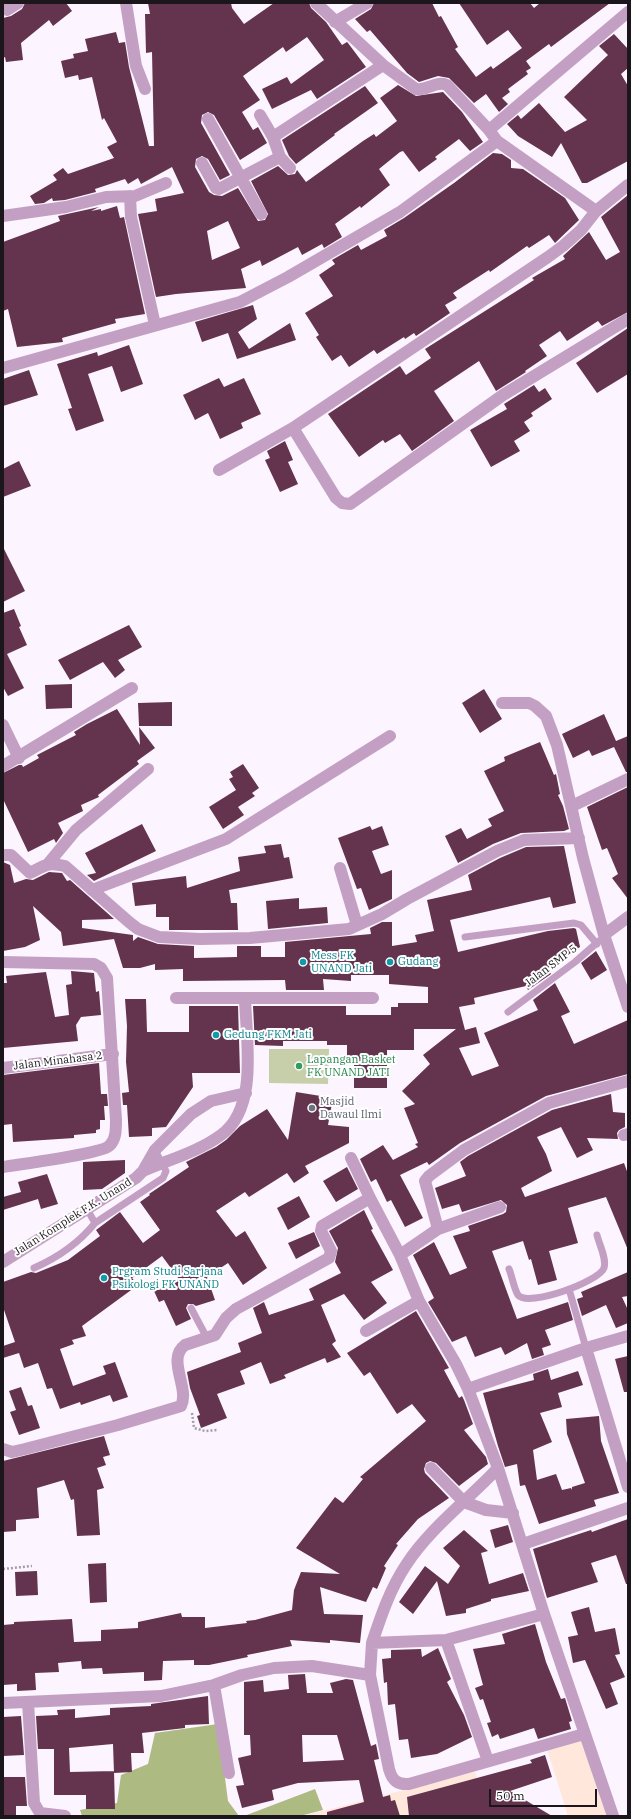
<!DOCTYPE html>
<html>
<head>
<meta charset="utf-8">
<style>
	body { margin:0 }
	#map { position:relative; width:631px; height:1819px; overflow:hidden; background:#fcf4fe; font-family:"IBM Plex Serif",serif }
	canvas { display:block }
	.frame { position:absolute; inset:0; border:4px solid #1a161b; pointer-events:none }
	.scale { position:absolute; left:489px; top:1789px; width:108px; height:18px; box-sizing:border-box; border:2px solid #1a161b; border-top:0; padding-left:5px; font-size:12px; line-height:14px; white-space:nowrap; color:#1a161b; -webkit-text-stroke:3px #fff; paint-order:stroke }
</style>
</head>
<body>
<div id="map">
<canvas width="631" height="1819"></canvas>
<div class="frame"></div>
<div class="scale">50 m</div>
</div>
<script>
const g = document.querySelector('canvas').getContext('2d');
g.lineJoin = 'round';
function fillPath(path, color) {
  g.fillStyle = color;
  g.fill(path, 'evenodd');
}
function stroke(path, color, width, dash) {
  g.strokeStyle = color;
  g.lineWidth = width;
  g.lineCap = dash ? 'butt' : 'round';
  g.setLineDash(dash || []);
  g.stroke(path);
}
function label(font, color, halo, rows, align = 'center') {
  g.font = font + ' "IBM Plex Serif",serif';
  g.lineWidth = 4;
  g.setLineDash([]);
  g.textBaseline = 'middle';
  g.strokeStyle = halo;
  g.fillStyle = color;
  for (const [text, x, y, turn = 0] of rows) {
    g.save();
    g.translate(x, y);
    g.rotate((+turn || 0) * Math.PI / 180);
    g.textAlign = isNaN(turn) ? turn : align;
    if (halo) g.strokeText(text, 0, 0);
    g.fillText(text, 0, 0);
    g.restore();
  }
}
fillPath(new Path2D(`
	M582,1739L610,1816H568L547,1749Z
	M475,1772L488,1816H303Z`), '#ffe7dc');
fillPath(new Path2D(`
	M269,1049H329L328,1084L269,1083Z`), '#c6cfaa');
fillPath(new Path2D(`
	M218,1724L228,1801L239,1816H82L80,1810L117,1803L121,1775L148,1764L155,1733Z
	M315,1789L323,1810L300,1816H244Z`), '#adba81');
fillPath(new Path2D(`
	M25,3H66L72,11L53,26L49,20L21,43L23,60L6,62L5,57L3,58V18L11,16L22,9Z
	M148,3H231L232,8L244,24L274,3H309L311,8L326,22L342,45L347,42L348,43L366,67L317,99L311,90L272,109L262,89L287,77L291,84L324,60L307,37L286,52L283,47L243,76L260,100L242,112L253,130L258,127L267,143L240,160L214,115L208,112L202,115L201,123L230,175L220,180L208,159L202,156L196,159L195,167L209,192L214,195L222,196L238,188L258,221L265,220L268,214L251,181L278,166L288,175L295,174L297,170L306,182L363,141L374,134L376,137L397,121L380,98L398,85L416,96L443,92L462,112L483,142L470,151L459,139L435,157L437,159L419,172L403,151L400,152L379,169L390,185L361,208L360,206L335,224L342,237L324,248L322,244L302,255L298,247L262,266L260,260L241,269L246,288L176,294L156,297L138,214L157,211L155,199L184,193L172,167L141,184L138,178L128,184L125,179L95,189L96,192L65,200L53,201L52,198L44,203L35,204L30,196L57,180L53,175L63,168L68,174L114,158L107,147L117,142L104,118L102,120L92,77L79,80L78,75L65,78L61,61L74,58L73,54L88,51L85,39L116,32L119,43L125,42L129,67L149,146H154L152,52L146,53L145,14H150ZM228,221L240,248L212,260L207,231Z
	M374,3H432L439,17L441,16L458,47L455,49L476,77L491,66L493,69L522,48L508,30L487,45L459,3H530L534,8L540,3H610L551,47L549,44L526,61L531,68L526,71L528,74L508,89L510,92L502,98L508,104L499,112L486,94L474,103L449,78L438,76L419,82L407,73L370,30L367,32L355,19L371,9Z
	M614,34L628,49V68L621,74L628,86V161L587,183H582L561,143L552,157L518,136L507,124L518,115L521,119L539,103L565,132L587,120L564,97L608,55L599,46Z
	M365,86L378,103L334,134L335,135L296,164L289,156L282,140Z
	M493,153L502,154L511,160V168L523,169L565,198L579,220L555,243L549,235L529,248L527,246L490,272L489,270L453,293L457,298L445,305L450,313L416,336L414,333L405,339L404,337L377,354L374,350L349,367L341,355L332,361L316,337L319,335L305,313L333,296L319,275L335,264L332,260L358,245L361,250L387,236L384,230L404,218L454,183Z
	M628,195V312L602,326L598,321L567,341L560,331L539,345L547,356L525,371L526,372L496,391L479,361L434,391L454,421L412,451L400,434L385,443L383,440L359,457L328,414L400,366L406,375L431,358L425,349L534,280L532,278L565,259L563,256L589,232L606,260L620,252L601,217Z
	M117,206L120,218L124,217L145,314L115,319L116,323L62,338L63,342L17,347L8,309L3,311V242L60,221L58,216L99,207L91,211L101,209V211Z
	M253,305L257,319L238,332L249,349L290,323L296,340L237,359L228,333L202,342L195,322Z
	M628,328V374L597,393L576,363Z
	M129,345L143,384L121,392L112,366L88,374L104,421L76,431L68,409L72,408L57,364L97,352L98,356Z
	M29,370L38,395L3,406V379Z
	M219,378L224,387L244,378L261,414L241,423L243,428L220,439L208,413L195,420L183,395Z
	M534,385L539,392L545,388L552,399L531,413L533,416L524,422L530,431L514,441L520,451L491,467L470,430L507,409L504,404Z
	M285,441L293,460L288,462L298,484L280,492L265,460L270,458L267,451Z
	M19,461L31,486L3,497V469Z
	M3,547L25,591L3,602Z
	M14,609L21,626L19,627L27,645L7,654L24,688L8,696L3,687V613Z
	M129,625L142,647L118,660L125,670L115,678L103,662L70,680L58,660Z
	M72,684V708L46,709L45,685Z
	M484,689L502,719L480,733L462,703Z
	M172,702V726H139L138,703Z
	M117,709L140,745L139,727L155,748L137,761L139,764L98,795L99,797L81,805L83,811L58,823L63,833L56,843L54,839L28,852L3,799V773L19,765H22L23,767L39,758L37,755L76,735L74,732L87,724Z
	M604,714L616,741L628,736V772H626L614,747L592,756L589,750L573,758L562,734Z
	M540,742L554,775L556,774L560,794L558,795L563,806L569,829L564,831L521,833L493,844L458,863L445,836L461,828L467,839L492,826L488,819L504,811L484,771L505,761L504,757Z
	M243,764L259,788L252,793L255,796L238,807L244,815L223,829L209,807L236,790L229,779L233,777L230,772Z
	M628,787V899L612,878L618,874L607,848L602,850L587,807Z
	M142,824L156,851L94,881L87,875L96,873L85,853Z
	M370,826L372,830L382,826L389,845L372,851L381,874L392,870V899L369,910L361,888L357,889L338,838Z
	M281,844L284,858L289,857L293,878L229,890L231,903H237L238,930H169V917H156V904L135,906L132,883L186,876L187,888L240,871L238,857L266,853L264,846Z
	M564,846L576,903L553,908L550,897L450,920L458,952L548,931L574,928L576,929L580,947L548,968L551,974L528,990L526,986L474,998L475,1004L459,1007L465,1030L476,1027L480,1043L459,1048L472,1076L499,1066L484,1033L538,1010L533,1000L555,983L570,1012L561,1016L574,1044L628,1020V1074L546,1096L460,1143L429,1165L427,1162L400,1175L423,1218L405,1227L391,1200L387,1202L376,1179L371,1182L360,1159L383,1145L393,1160L418,1147L415,1144L418,1143L404,1108L415,1104L402,1091L430,1064L423,1055L456,1029H414V1050H387V1088H354V1064H347V1045H327V1041H283V1046L255,1045L253,1006H346V1015H391V1007H398V1003H428V987L389,984V975H351V981L323,979L324,990H286L285,980L183,981V969L155,970V964L140,968H123L114,939L63,946L61,932L33,906L40,940L25,947L3,951V862L10,865L14,883L26,879L33,880L49,872L62,873L67,881L70,880L114,919L82,920V928L133,935V941L138,937L158,944L194,946V958L237,957V946H261V957H285V942L371,934L370,928L382,922H392V946L417,942L415,935L434,931L427,900L472,890L468,875L500,858L526,847Z
	M299,898V909L327,907L328,923L268,929L266,901Z
	M596,951L607,970L591,980L581,963Z
	M71,971L94,973L96,992L99,991L101,1015L81,1017L76,1025L78,1041L3,1048V983H7L6,976L46,972L55,1017L69,1015L66,985L72,984Z
	M125,999H146L147,1032H189V1006H238L240,1073H192L193,1087L166,1127L152,1128V1136L129,1137L127,1105H123L122,1093L129,1092L126,1062L127,1026Z
	M99,1063L101,1094H107L108,1106H104L105,1120H100V1129L96,1130V1133L74,1135V1138L13,1142L12,1124L3,1125V1075Z
	M296,1092L333,1098L328,1125L349,1127V1143L305,1166L309,1173L294,1183L287,1173L249,1197L245,1192L216,1211L236,1237L245,1231L267,1268L243,1285L228,1263L207,1277L215,1300L196,1306L193,1304H188L186,1308L191,1319L176,1326L164,1300L159,1302L154,1291L179,1279L162,1256L132,1278L138,1285L82,1326L86,1336L72,1340L74,1344L60,1349L73,1386L106,1374L103,1366L115,1362L128,1397L113,1402L110,1395L81,1405L80,1402L60,1409L52,1388L47,1389L38,1363L24,1368L19,1353L3,1358V1346L15,1342L3,1307V1282L31,1272L36,1273L68,1260L100,1236L96,1230L120,1212L143,1243L160,1230L140,1202L150,1195L149,1194L189,1167L186,1162L216,1147L226,1140L240,1126L267,1109L288,1140Z
	M611,1094L613,1112L625,1113V1127L619,1130L617,1133L618,1139L587,1138L593,1150L577,1158L561,1127L537,1137L546,1154L552,1171L521,1188L525,1197L624,1163L628,1174V1250L606,1197L568,1208L578,1243L549,1251L557,1280L538,1285L531,1259L529,1260L523,1241L492,1251L517,1319L568,1302L573,1320L545,1330L551,1345L542,1348L544,1355L532,1359L527,1343L505,1355L501,1347L475,1357L466,1336L452,1342L428,1302L434,1298L413,1255L434,1242L450,1275L467,1268L453,1236L470,1231L468,1226L503,1214L506,1212L507,1205L501,1200L462,1212L459,1204L442,1209L435,1188L466,1176L460,1162L468,1156L552,1110Z
	M125,1160V1173L102,1189L83,1190V1162Z
	M347,1167L358,1189L336,1202L323,1181Z
	M47,1174L58,1204L41,1209L38,1199L3,1210V1197L21,1192L18,1182Z
	M299,1196L310,1217L288,1230L277,1208Z
	M364,1210L373,1229L371,1230L393,1270L371,1282L387,1303L364,1320L344,1294L321,1305L336,1341L332,1344L341,1357L327,1363L325,1358L284,1375L286,1378L270,1384L261,1362L240,1371L245,1384L217,1394L227,1418L201,1428L197,1416L200,1415L190,1388L187,1372L241,1352L238,1343L262,1333L253,1308L264,1302L269,1315L314,1300L309,1289L341,1273L335,1262L338,1248L329,1231Z
	M314,1232L320,1246L296,1259L288,1243Z
	M628,1272V1296L622,1297L628,1310V1323L616,1328L606,1305L582,1316L577,1299L583,1297L581,1292Z
	M416,1311L449,1368L444,1370L459,1398L462,1396L464,1400L473,1424L464,1430L486,1457L488,1464L459,1486L436,1463L430,1461L426,1463L424,1469L425,1473L449,1498L418,1519L396,1544L398,1545L384,1566L386,1568L377,1589L373,1587L366,1602L320,1587L324,1614L363,1615L360,1643L330,1640V1643L290,1640L292,1646L247,1655L248,1657L209,1665H194V1660L163,1661L162,1680L144,1681V1672L103,1674L102,1668L82,1669L81,1661L58,1663L59,1672L35,1673L36,1690L17,1691V1684L3,1685V1625L14,1624V1622L72,1619L74,1642L101,1641V1630L138,1628V1622L181,1613L182,1617H205V1628L247,1623L246,1621L255,1620L292,1610L294,1590L301,1572L340,1574L296,1548L335,1497L343,1503L363,1479L360,1477L426,1421L412,1404L397,1414L370,1372L364,1376L347,1353Z
	M628,1356V1392H624L615,1359Z
	M548,1369L551,1380L578,1371L583,1385L558,1393L562,1407L540,1413L552,1442L533,1450L537,1480L556,1474L562,1490L571,1488L572,1490V1487L585,1483L567,1434L566,1419L599,1416L601,1441L619,1493L594,1500L596,1506L539,1524L525,1485L520,1486L517,1464L505,1467L498,1446L483,1393L534,1380L533,1374Z
	M21,1387L28,1406L32,1405L40,1428L19,1435L10,1412L16,1410L9,1391Z
	M104,1436L110,1455L103,1457L106,1465L97,1468L104,1488L97,1490L100,1535L77,1536L74,1499L71,1500L64,1480L37,1488L39,1518L16,1520V1531L3,1532V1461Z
	M628,1519V1584H626L616,1555L591,1563L598,1582L547,1598L533,1549L591,1530L592,1532Z
	M508,1525L513,1542L495,1548L490,1530Z
	M464,1530L488,1551L481,1553L489,1584L523,1573L529,1591L491,1599V1601L466,1609V1613L446,1616L437,1581L413,1614L399,1602L425,1566L448,1584L460,1566L443,1548Z
	M106,1563L107,1602L90,1603L88,1564Z
	M37,1571L38,1595L16,1596L15,1572Z
	M589,1607L595,1632L615,1628L620,1654L615,1655L625,1677L610,1683L618,1704L606,1709L585,1660L573,1663L568,1637L578,1635L571,1612Z
	M535,1624L546,1662L561,1699L565,1698L572,1721L569,1722L571,1729L538,1739L534,1728L500,1739L498,1734L492,1737L487,1723L491,1722L483,1699L480,1700L475,1688L483,1685L473,1649L505,1644L502,1634Z
	M438,1648L451,1679L447,1682L464,1715L472,1737L437,1754L411,1758L408,1739L399,1740L395,1704L388,1705L387,1682L384,1683L382,1659L391,1658V1650L421,1649L422,1657Z
	M305,1674L307,1693H333L330,1683L346,1679L353,1680L371,1746L376,1744L379,1759L374,1760L383,1797L390,1795L391,1801L395,1800L400,1816H327V1812L364,1802L359,1780L298,1783L272,1790L274,1800L242,1808L236,1786L244,1785L238,1758L251,1755L250,1735H244V1682L263,1680L264,1692L289,1689L288,1675ZM302,1735H337L344,1760L303,1762Z
	M208,1696L209,1724L185,1725V1728L142,1733L144,1753H131L132,1772L114,1773L113,1744L69,1748L70,1772L114,1771L115,1809H86V1795H54V1749H38L36,1716L58,1715L57,1710L75,1709V1718L110,1715V1708L151,1706V1704Z
	M21,1716L24,1755L3,1756V1717Z
	M545,1755L552,1777L510,1791L552,1816H409L407,1797L532,1763L530,1760Z
	M3,1777H25L27,1806H16V1816H3Z`), '#64334e');
stroke(new Path2D(`
	M192,1413L194,1428L205,1431L218,1430
	M3,1569L32,1566`), '#a59ea6', 2.5, [2, 2]);
stroke(new Path2D(`
	M465,937L574,923L581,925L597,944
	M508,1012L575,962L599,941
	M95,1223L163,1178L166,1171L155,1150
	M34,1268C59,1257 78,1244 95,1223L87,1209
	M509,1269C512,1276 514,1289 518,1295C528,1308 600,1281 604,1268C607,1259 599,1244 597,1235
	M569,1289L586,1348
	M191,1308L207,1338`), '#c3a0c3', 7);
stroke(new Path2D(`
	M126,3L136,66L145,89
	M316,3L383,65L416,89C427,91 437,80 447,85L489,130L497,141L596,211
	M3,8L7,10L18,3
	M335,22L367,3
	M260,115L273,137L280,157L290,168
	M208,119L261,214
	M489,130L628,12
	M273,137L383,65
	M202,163L216,188L219,189L280,157
	M130,196L131,217L155,325
	M3,216L66,207L106,197L135,196L166,183
	M3,368L240,302L288,277L400,212L497,141
	M293,428L336,498L342,503L350,504L503,395L628,319
	M219,470L293,428L548,257L563,246L581,230L596,211L628,185
	M502,703H529L535,706L546,716L557,745L583,858L604,935L628,1007
	M3,725L19,758
	M3,766L132,688
	M572,806L628,779
	M3,855H11L30,873C46,865 47,862 65,866L129,922L138,929L159,937L200,939L250,938L349,929L382,914L407,899L497,851L524,840L579,838
	M47,865L76,830L148,769
	M340,868L357,925
	M92,890L226,839L390,736
	M604,935L628,917
	M3,962L94,964L101,968L107,978L116,1120C116,1130 116,1140 109,1146C100,1154 20,1164 3,1167
	M176,998H373
	M3,1068L113,1054
	M624,1135L628,1134
	M351,1158L370,1198L400,1255L419,1301L456,1364L468,1389L498,1468L544,1614L613,1816
	M143,1171C168,1160 198,1152 221,1135C259,1108 246,1039 245,998
	M438,1229L500,1207
	M400,1255L438,1229L425,1181L429,1176L464,1150L549,1103L628,1081
	M3,1262L136,1178L143,1171L155,1150L191,1114L211,1101L246,1093
	M366,1331L419,1301
	M586,1348L628,1487
	M468,1389L586,1348L628,1336
	M3,1449L12,1452L25,1449L118,1425L181,1406C190,1388 166,1359 185,1345L215,1335L226,1318L236,1309L329,1258L331,1251L321,1231L322,1226L370,1198
	M431,1468L464,1502L486,1510L513,1513
	M523,1544L628,1508
	M446,1640L544,1614
	M372,1643C381,1616 390,1589 406,1565C430,1528 468,1500 498,1468
	M214,1685L229,1773
	M28,1702L34,1803L40,1813L65,1816
	M3,1703L161,1696L214,1685L242,1675L274,1668L312,1666L370,1675
	M488,1761L446,1640L372,1643L370,1675L389,1769C392,1780 397,1785 409,1784L584,1734`), '#c3a0c3', 12);
for (const [x, y, r, color] of [
	[303,962,4,"#0f9aa8"],
	[390,962,4,"#0f9aa8"],
	[216,1035,4,"#0f9aa8"],
	[299,1066,4,"#2e9e5b"],
	[312,1108,4,"#6b7280"],
	[104,1278,4,"#0f9aa8"]
]) {
  const dot = new Path2D();
  dot.arc(x, y, r, 0, 2 * Math.PI);
  g.fillStyle = color;
  g.fill(dot);
  stroke(dot, '#fff', 1.5);
}
label('11px', '#0d838f', '#fff', [
	["Mess FK",311,956],
	["UNAND Jati",311,969],
	["Gudang",398,962],
	["Gedung FKM Jati",224,1035],
	["Prgram Studi Sarjana",112,1272],
	["Psikologi FK UNAND",112,1285]
], 'left');
label('11px', '#1a161b', '#fff', [
	["Jalan SMP 5",551,966,-37],
	["Jalan Minahasa 2",58,1061,-7],
	["Jalan Komplek F.K. Unand",73,1217,-32]
]);
label('11px', '#27864d', '#fff', [
	["Lapangan Basket",307,1060],
	["FK UNAND JATI",307,1073]
], 'left');
label('11px', '#5b616d', '#fff', [
	["Masjid",320,1102],
	["Dawaul Ilmi",320,1115]
], 'left');
</script>
</body>
</html>
